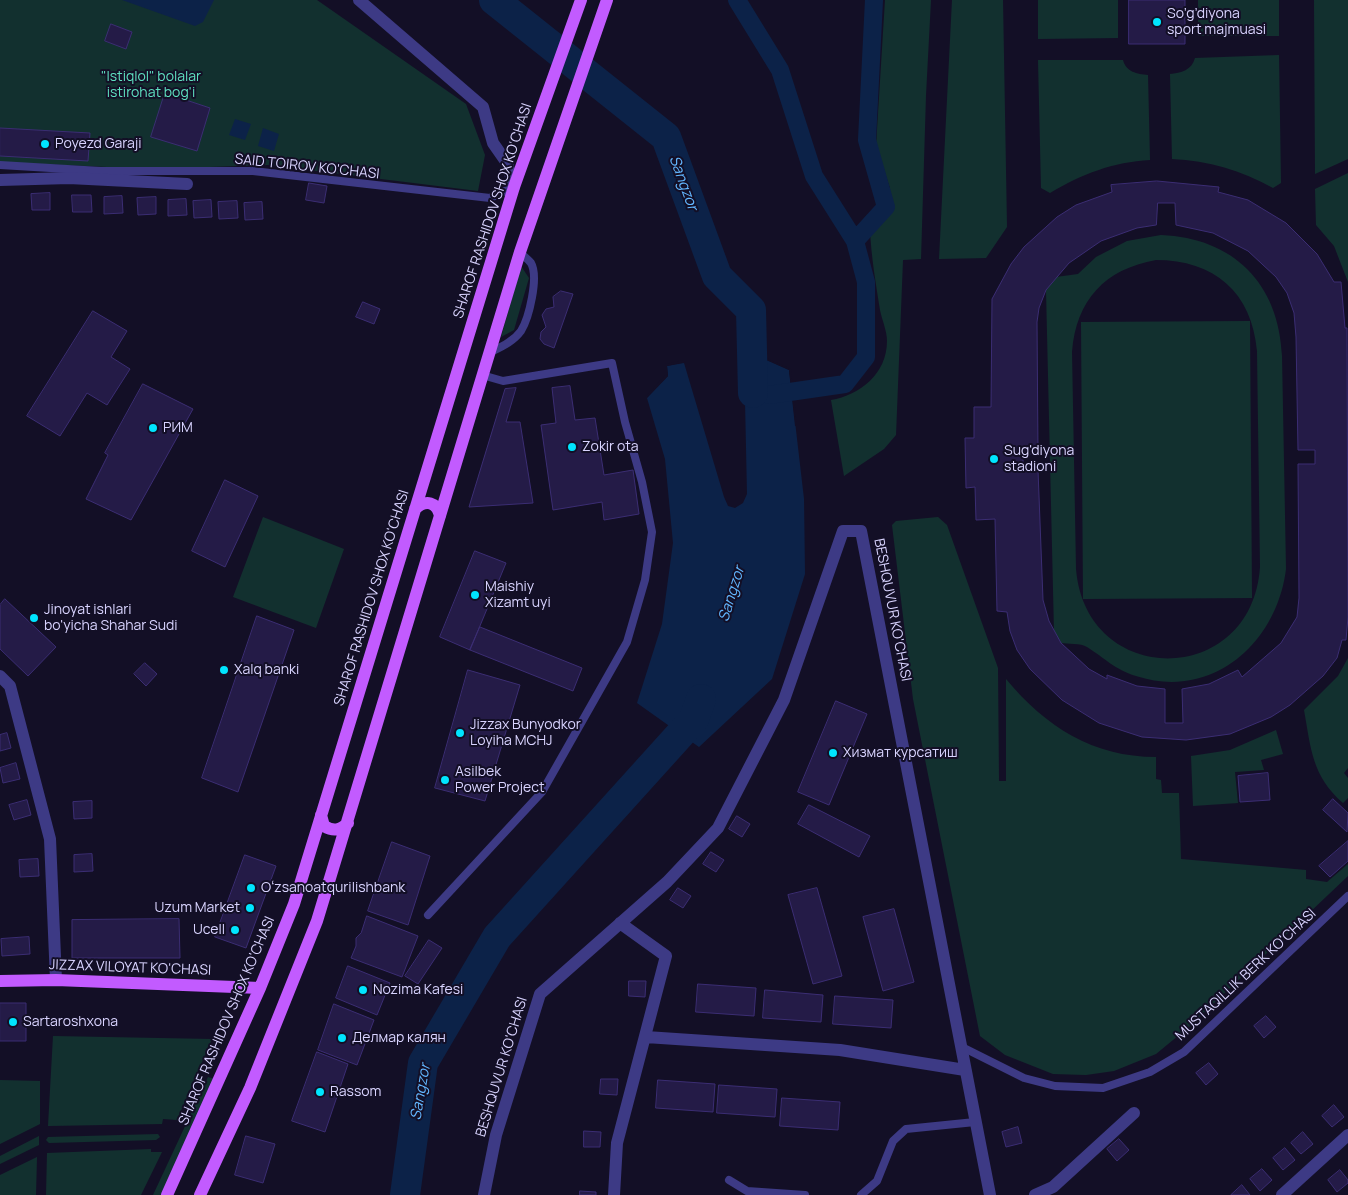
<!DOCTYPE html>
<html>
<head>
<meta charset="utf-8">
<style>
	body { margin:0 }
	canvas { display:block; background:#130f26 }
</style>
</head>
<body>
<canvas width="1348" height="1195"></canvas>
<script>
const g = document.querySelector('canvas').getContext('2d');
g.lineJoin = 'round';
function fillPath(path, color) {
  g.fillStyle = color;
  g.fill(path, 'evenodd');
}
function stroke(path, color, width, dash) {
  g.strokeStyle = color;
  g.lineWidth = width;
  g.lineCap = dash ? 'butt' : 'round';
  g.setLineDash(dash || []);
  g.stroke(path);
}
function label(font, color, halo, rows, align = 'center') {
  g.font = font + ' Manrope,sans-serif';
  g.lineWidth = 4;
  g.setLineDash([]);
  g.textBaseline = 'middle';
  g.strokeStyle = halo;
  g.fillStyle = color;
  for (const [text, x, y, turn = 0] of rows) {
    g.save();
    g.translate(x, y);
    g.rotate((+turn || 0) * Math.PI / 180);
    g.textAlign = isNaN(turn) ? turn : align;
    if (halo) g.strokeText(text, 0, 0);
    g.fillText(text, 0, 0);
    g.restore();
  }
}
fillPath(new Path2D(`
	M0,0H317L466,104L485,155L478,191L268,165L150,169L0,162Z
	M885,0H931L926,95L921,259L903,260L896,435L884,449L844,476L831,400C860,395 887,374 887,341C887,331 882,320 880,310C876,284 871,256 870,229L890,202V188L876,146Z
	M952,0H1003L1007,227L986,258L939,259Z
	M1038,0H1118V38L1038,39Z
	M1198,0H1279V36H1198Z
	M1314,0H1348V159L1315,174Z
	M1279,55L1281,183L1273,188C1241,170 1209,161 1172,159L1170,74C1181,73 1192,70 1195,58Z
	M1038,60H1123C1126,72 1137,74 1148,75L1150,160C1113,162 1082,174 1050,193L1041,188Z
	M1348,173V282L1334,246L1316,225L1315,189Z
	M1161,235C1233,238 1279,283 1282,356L1286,569C1277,643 1212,701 1136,676C1114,669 1106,659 1087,647C1081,643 1068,644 1061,643L1054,632L1046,290L1056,277L1078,274L1096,257L1127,241ZM1156,260C1214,260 1252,292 1257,351L1260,567C1252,688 1086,689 1076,569L1072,352C1076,300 1105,269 1156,260Z
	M521,266L529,278L514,330L501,337Z
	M1250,321L1252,598L1083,599L1081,322Z
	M263,517L344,549L316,628L233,597Z
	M938,517L947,525L998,668L999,781H1006V679C1046,727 1093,757 1156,757V779L1161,780L1162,793H1179L1181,859L1306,870V879L1327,882L1348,864V876L1190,1026L1156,1054L1114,1071L1086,1075L1053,1074L1005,1055L980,1036L913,699L892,525L896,521Z
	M1348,658V768L1344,773L1348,778V798L1343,803C1312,776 1311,749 1304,710L1338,676Z
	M1276,730L1283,754L1261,760L1264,770L1235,772L1238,803L1193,806L1191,756L1230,750Z
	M53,1036L212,1039L177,1120L163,1119L162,1124L48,1126Z
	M208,1077L215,1079L163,1195H153Z
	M0,1080L40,1081V1124L0,1144Z
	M158,1134L160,1137L156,1140L49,1143L46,1140L48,1137Z
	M39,1136V1145L0,1164V1156Z
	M151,1149V1152H162L141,1195H46L47,1153Z
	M37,1157L36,1195H0V1175Z`), '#12302f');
fillPath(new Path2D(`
	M122,0H214L203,22L195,26Z
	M235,119L251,124L245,140L229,135Z
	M263,128L279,134L274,151L258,146Z
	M760,350L762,358L789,370L804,499L805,574L772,679L699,747L637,703L662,624L673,543L665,459L647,398L668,376L667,366L684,363L724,497L728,506L735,508L743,503L747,494L744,353Z`), '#0c2248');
fillPath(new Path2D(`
	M761,348L764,357L791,369L797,426H795L789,370L762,358L760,350L741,353L743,351Z
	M683,360L686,362L667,366L668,376L645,400V397L665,375V364Z`), '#130f26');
stroke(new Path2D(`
	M737,0L780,70L814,176L855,241
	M769,395L845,384L866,357V282L855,241L886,207L867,140L874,0`), '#0c2248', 18);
stroke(new Path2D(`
	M494,0L666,137L717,276L751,310L753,393
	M405,1195L423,1063L497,937L694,719L701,699`), '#0c2248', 30);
const building = new Path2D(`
	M1129,0H1185V44H1129Z
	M111,24L132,32L126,49L105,41Z
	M165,93L210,108L197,151L151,137Z
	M0,128L90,133L88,161L0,156Z
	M1157,181L1219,187L1218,192L1248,200L1286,223L1317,254L1334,282H1341L1345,328H1347L1348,617L1346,640H1342L1337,658L1323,676L1290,705L1271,717L1230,734L1186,740L1142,737L1099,723L1062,700L1030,669L1017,650L1010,631L1007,612L997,611L995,519L976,520L975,487L966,488L965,438H974V407H991L992,299L1011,264L1024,247L1057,217L1076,205L1112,192L1111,185ZM1158,203H1175L1176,225L1213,233L1248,251L1276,277L1287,293L1294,313L1296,337L1298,450H1315V464H1298L1299,598L1297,617L1281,643L1242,677L1238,670L1209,684L1182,689L1183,723H1165V689L1137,686L1107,675V679L1089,669L1061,643L1049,621L1043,600L1038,470H1023V454H1038L1037,322L1039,308L1046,290L1069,263L1101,241L1137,228L1156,225Z
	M309,183L327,186L324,203L306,200Z
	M50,193V210H32L31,194Z
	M72,195H91L92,212H73Z
	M122,196L123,213L104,214V197Z
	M156,197V214L138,215L137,198Z
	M186,199L187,215L168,216V200Z
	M211,200L212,217L194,218L193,201Z
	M237,201L238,218L219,219L218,202Z
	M262,202L263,219L245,220L244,203Z
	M561,291L573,294L554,348L544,344L540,339L541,332L546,327L542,315L546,309L554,307L553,297Z
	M363,302L380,309L374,324L356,317Z
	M93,311L127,331L111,357L130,369L107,405L87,393L60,436L27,416Z
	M143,384L193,409L131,520L86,499L108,455L105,453Z
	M570,386L575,420L595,418L604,475L633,470L639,514L604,520L602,502L553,510L541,425L556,423L552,388Z
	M516,388L506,422H520L533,503L469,507L505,389Z
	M225,480L258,496L225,567L192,551Z
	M475,551L506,563L470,650L440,637Z
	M5,599L56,647L28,676L0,649V605Z
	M257,616L294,630L238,792L202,778Z
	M480,627L582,668L573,691L470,650Z
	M145,663L157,674L146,686L134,674Z
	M468,670L520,685L485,801L435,788Z
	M836,701L867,714L829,805L798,792Z
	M7,733L11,748L0,751V735Z
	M16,763L20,779L3,783L0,768Z
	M1268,773L1270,800L1240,802L1238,776Z
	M1333,799L1348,813L1347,832L1323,810Z
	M27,800L31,815L14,820L9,805Z
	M92,801V818L74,819L73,802Z
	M809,805L870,836L859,857L798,824Z
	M737,816L750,824L742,837L729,829Z
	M1348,841V861L1330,877L1319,866Z
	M392,842L430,856L408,925L368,911Z
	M711,852L724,860L716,872L703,864Z
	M92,854L93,871L74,872V855Z
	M245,855L276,866L246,948L215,937Z
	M38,859L39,876L20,877L19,860Z
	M678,888L691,896L683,908L670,900Z
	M817,888L842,976L813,984L788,895Z
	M894,909L914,982L883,991L863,917Z
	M367,916L418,936L402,977L351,958L356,946V938L361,933Z
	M179,919L180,958H72V920Z
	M29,937L30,954L2,956L1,939Z
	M429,940L442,948L418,984L405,976Z
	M348,966L390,983L377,1015L336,998Z
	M629,981H646L645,997L629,996Z
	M698,984L756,988L754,1016L696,1012Z
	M765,990L823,995L821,1022L763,1018Z
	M835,996L893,1000L891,1028L833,1024Z
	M0,1003H26V1041H0Z
	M334,1004L374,1020L357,1065L318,1050Z
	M1266,1016L1276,1027L1264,1038L1254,1026Z
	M317,1052L348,1064L325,1132L292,1121Z
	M1209,1063L1218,1074L1206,1085L1196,1073Z
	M601,1079H618L617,1095L600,1094Z
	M658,1080L715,1084L713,1112L656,1108Z
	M719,1085L777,1089L775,1117L717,1113Z
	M782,1098L840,1102L838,1130L780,1126Z
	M1334,1105L1344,1117L1332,1127L1322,1116Z
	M1018,1127L1022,1143L1006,1147L1002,1132Z
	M584,1131L601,1132L600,1147H584Z
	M1303,1132L1313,1144L1301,1154L1291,1143Z
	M246,1136L275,1144L263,1183L235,1175Z
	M1119,1139L1129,1150L1117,1161L1107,1149Z
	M1285,1148L1295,1160L1283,1170L1273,1158Z
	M1262,1169L1272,1180L1260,1191L1250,1179Z
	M1340,1170L1348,1180V1183L1337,1192L1328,1180Z
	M1242,1185L1250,1195H1231Z
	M580,1191L596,1192V1195H580Z`);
fillPath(building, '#241b47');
stroke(building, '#3b2d73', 1);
stroke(new Path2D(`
	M0,165L101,171H253L490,198L514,187
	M489,353C501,347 513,342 521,331C529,318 539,277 531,263C528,259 523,256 520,252
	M428,915L542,792L627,642L645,580L652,532L642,482L625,422L612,363L503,381L482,375
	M960,1046L1024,1078L1055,1086L1103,1088L1150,1072L1184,1052L1348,896
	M729,1180L747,1191L805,1195
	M861,1195L877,1181L893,1141L906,1129L975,1122`), '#3d3a85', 8);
stroke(new Path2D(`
	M359,0L483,107L493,143L507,163L514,187
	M0,180L69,178L187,184
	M0,676L10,686L50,839L56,980
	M646,1037L840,1050L965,1070
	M484,1195L496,1135L540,994L667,882L718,828L784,700L843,531H861L990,1195
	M614,1195L617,1143L666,956L620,923
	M1035,1195L1053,1187L1134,1113
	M1282,1195L1348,1135`), '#3d3a85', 12);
stroke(new Path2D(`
	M415,509C426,499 437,502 440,516
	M321,815L324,826C334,832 340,830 348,823
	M0,981L56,980L260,988
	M167,1195L260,988L294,904L514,187L581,0
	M200,1195L250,1088L317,921L520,252L607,0`), '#c25bff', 12);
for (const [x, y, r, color] of [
	[1157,22,5,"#00e5ff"],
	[45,144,5,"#00e5ff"],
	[153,428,5,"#00e5ff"],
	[572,447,5,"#00e5ff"],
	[994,459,5,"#00e5ff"],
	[475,595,5,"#00e5ff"],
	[34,618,5,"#00e5ff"],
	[224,670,5,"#00e5ff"],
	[460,733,5,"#00e5ff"],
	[833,753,5,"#00e5ff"],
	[445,780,5,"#00e5ff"],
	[251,888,5,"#00e5ff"],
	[250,908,5,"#00e5ff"],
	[235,930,5,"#00e5ff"],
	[363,990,5,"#00e5ff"],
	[13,1022,5,"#00e5ff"],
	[342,1038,5,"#00e5ff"],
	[320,1092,5,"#00e5ff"]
]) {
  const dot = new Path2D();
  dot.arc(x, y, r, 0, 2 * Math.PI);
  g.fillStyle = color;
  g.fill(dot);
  stroke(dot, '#130f26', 2);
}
label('14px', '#d9d4ff', '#130f26', [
	["So’g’diyona",1167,14],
	["sport majmuasi",1167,30],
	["Poyezd Garaji",55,144],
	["РИМ",163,428],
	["Zokir ota",582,447],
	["Sug'diyona",1004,451],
	["stadioni",1004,467],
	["Maishiy",485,587],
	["Xizamt uyi",485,603],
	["Jinoyat ishlari",44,610],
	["bo'yicha Shahar Sudi",44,626],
	["Xalq banki",234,670],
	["Jizzax Bunyodkor",470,725],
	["Loyiha MCHJ",470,741],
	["Хизмат курсатиш",843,753],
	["Asilbek",455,772],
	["Power Project",455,788],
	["Oʻzsanoatqurilishbank",261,888],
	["Uzum Market",240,908,"right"],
	["Ucell",225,930,"right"],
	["Nozima Kafesi",373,990],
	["Sartaroshxona",23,1022],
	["Делмар калян",352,1038],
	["Rassom",330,1092]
], 'left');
label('14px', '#5fe0c0', '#130f26', [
	["\"Istiqlol\" bolalar",151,77],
	["istirohat bog'i",151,93]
]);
label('14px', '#d9d4ff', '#130f26', [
	["SAID TOIROV KO'CHASI",307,167,6],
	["SHAROF RASHIDOV SHOX KO'CHASI",493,211,-72],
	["SHAROF RASHIDOV SHOX KO'CHASI",372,598,-73],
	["BESHQUVUR KO'CHASI",892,610,79],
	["JIZZAX VILOYAT KO'CHASI",130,968,2],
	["MUSTAQILLIK BERK KO'CHASI",1246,975,-43],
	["SHAROF RASHIDOV SHOX KO'CHASI",227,1021,-67],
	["BESHQUVUR KO'CHASI",502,1067,-73]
]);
label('italic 15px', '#62b6ff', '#130f26', [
	["Sangzor",683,183,70],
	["Sangzor",732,594,-73],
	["Sangzor",421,1092,-80]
]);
</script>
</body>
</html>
